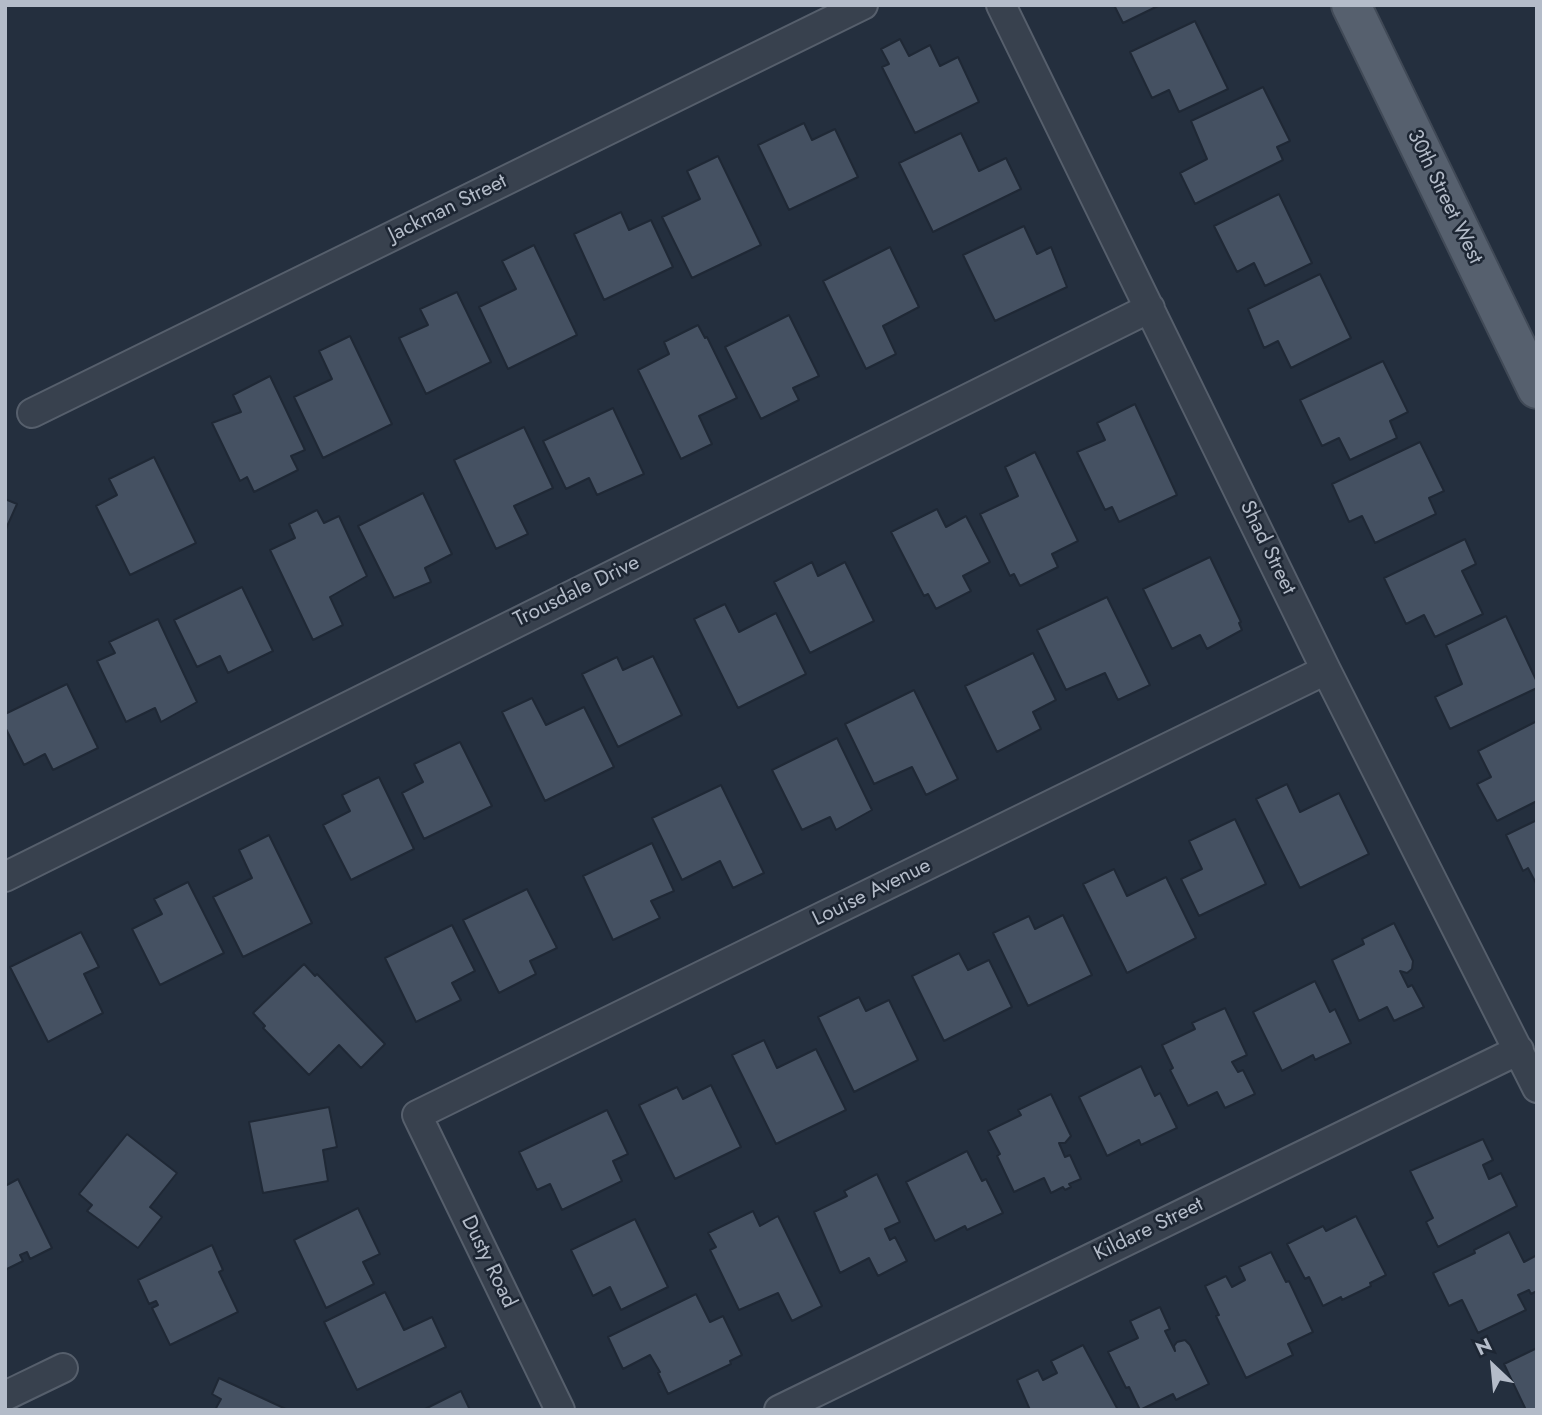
<!DOCTYPE html>
<html>
<head>
<meta charset="utf-8">
<style>
	body { margin:0 }
	#map { position:relative; width:1542px; height:1415px; overflow:hidden; background:#242f3e; font-family:Jost,sans-serif }
	canvas { display:block }
	.frame { position:absolute; inset:0; border:7px solid #b4bcc9; pointer-events:none }
	.north { position:absolute; left:1458px; top:1331px; width:70px; height:70px; -webkit-text-stroke:5px #1d2633; paint-order:stroke; rotate:334deg; font-size:19px; font-weight:700; line-height:28px; text-align:center; color:#b4bcc9 }
	.north::after { content:''; display:block; margin:auto; width:24px; height:32px; background:#b4bcc9; clip-path:polygon(50% 0,100% 100%,50% 72%,0 100%) }
</style>
</head>
<body>
<div id="map">
<canvas width="1542" height="1415"></canvas>
<div class="frame"></div>
<div class="north">N</div>
</div>
<script>
const g = document.querySelector('canvas').getContext('2d');
g.lineJoin = 'round';
function fillPath(path, color) {
  g.fillStyle = color;
  g.fill(path, 'evenodd');
}
function stroke(path, color, width, dash) {
  g.strokeStyle = color;
  g.lineWidth = width;
  g.lineCap = dash ? 'butt' : 'round';
  g.setLineDash(dash || []);
  g.stroke(path);
}
function label(font, color, halo, rows, align = 'center') {
  g.font = font + ' Jost,sans-serif';
  g.lineWidth = 5;
  g.setLineDash([]);
  g.textBaseline = 'middle';
  g.strokeStyle = halo;
  g.fillStyle = color;
  for (const [text, x, y, turn = 0] of rows) {
    g.save();
    g.translate(x, y);
    g.rotate((+turn || 0) * Math.PI / 180);
    g.textAlign = isNaN(turn) ? turn : align;
    if (halo) g.strokeText(text, 0, 0);
    g.fillText(text, 0, 0);
    g.restore();
  }
}
const building = new Path2D(`
	M1114,5H1160L1123,23Z
	M1195,21L1228,89L1179,112L1169,90L1152,98L1130,52Z
	M900,39L909,56L930,45L940,66L958,57L979,102L915,133L882,67L889,64L881,49Z
	M1263,87L1290,141L1277,147L1283,160L1195,204L1180,173L1207,159L1191,121Z
	M804,123L812,140L835,129L858,177L789,210L758,145Z
	M961,133L979,171L1006,158L1021,189L933,232L899,163Z
	M718,156L761,245L692,278L662,217L700,199L687,171Z
	M1279,194L1312,263L1265,286L1254,263L1237,272L1214,226Z
	M621,212L629,230L651,220L673,267L604,300L574,234Z
	M1024,226L1037,254L1051,247L1067,287L995,321L963,255Z
	M534,245L577,335L508,369L479,307L516,289L502,261Z
	M890,247L919,307L883,326L896,354L866,369L823,281Z
	M1320,274L1351,338L1291,368L1278,341L1264,348L1248,309Z
	M457,292L491,362L426,394L399,338L428,325L420,309Z
	M789,315L819,376L793,388L799,400L761,419L725,347Z
	M698,325L705,338L707,337L737,398L699,416L712,444L681,459L638,370L669,354L664,342Z
	M350,336L392,424L323,458L294,397L332,379L319,351Z
	M1383,361L1408,412L1390,421L1397,438L1350,460L1339,438L1322,446L1300,400Z
	M270,376L305,450L291,456L298,470L254,492L247,477L240,481L212,423L241,412L233,395Z
	M1135,404L1177,495L1119,522L1112,507L1105,510L1077,452L1105,440L1097,423Z
	M613,408L644,474L597,495L589,478L566,489L543,441Z
	M524,427L553,488L514,506L528,534L496,549L454,460Z
	M1420,442L1444,491L1429,498L1436,514L1375,543L1362,516L1349,522L1332,484Z
	M1035,452L1078,541L1052,554L1058,567L1020,586L1014,574L1010,576L980,514L1018,496L1005,467Z
	M154,457L196,543L130,575L96,506L117,495L109,479Z
	M423,493L452,554L425,568L431,582L394,598L358,526Z
	M5,499L17,504L5,531Z
	M937,509L946,527L966,516L990,562L963,576L971,591L936,609L928,594L924,596L891,532Z
	M317,510L324,523L339,516L367,576L330,597L343,625L313,640L270,550L295,538L289,524Z
	M1465,539L1476,564L1462,571L1483,614L1435,637L1424,615L1406,624L1384,578Z
	M1210,557L1241,622L1239,623L1242,630L1207,649L1200,635L1172,649L1143,589Z
	M812,562L818,576L845,562L874,621L810,653L774,582Z
	M242,587L273,651L228,673L220,656L197,667L174,620Z
	M1107,597L1150,685L1118,700L1105,673L1066,690L1037,630Z
	M725,604L739,632L776,613L806,674L738,708L694,619Z
	M1506,616L1537,682V688L1450,729L1435,697L1462,684L1446,645Z
	M158,619L197,702L161,722L155,708L126,722L97,661L115,653L109,642Z
	M1033,653L1056,700L1033,712L1041,729L997,752L965,686Z
	M653,656L682,715L618,747L582,674L617,657L623,670Z
	M67,684L98,748L53,770L45,754L24,765L5,727V714Z
	M914,690L958,779L926,795L912,767L874,784L845,724Z
	M532,698L546,725L584,707L614,767L545,801L502,712Z
	M1537,721V801L1497,821L1477,784L1491,777L1478,751Z
	M837,738L872,810L836,830L830,817L802,830L772,770Z
	M460,742L492,806L424,839L402,793L423,782L414,764Z
	M379,777L414,849L351,880L323,825L350,811L342,795Z
	M1287,784L1300,812L1339,793L1369,854L1300,888L1256,799Z
	M721,785L764,873L733,888L720,861L682,880L652,818Z
	M1235,819L1266,884L1199,916L1181,879L1202,869L1189,841Z
	M1537,820V885L1528,868L1523,871L1506,835Z
	M269,835L312,923L243,957L213,897L252,878L239,850Z
	M652,843L674,891L651,901L660,918L613,940L583,876Z
	M1114,869L1127,896L1166,877L1196,938L1127,973L1083,884Z
	M188,882L224,953L160,985L132,929L162,914L154,899Z
	M527,889L557,948L530,961L536,974L499,993L463,920Z
	M1063,915L1092,975L1028,1006L993,933L1029,916L1035,929Z
	M1394,923L1413,961L1412,969L1407,973L1400,971L1408,987L1412,985L1424,1007L1394,1021L1387,1007L1359,1021L1332,960L1364,944L1362,939Z
	M452,925L475,971L452,983L461,1000L416,1022L385,958Z
	M81,932L99,967L84,974L103,1013L48,1042L10,967Z
	M959,953L968,970L989,960L1012,1007L944,1041L912,976Z
	M304,964L315,976L317,974L385,1044L361,1068L339,1045L309,1075L263,1028L265,1026L253,1013Z
	M1315,981L1330,1012L1335,1009L1351,1043L1315,1060L1313,1055L1282,1071L1253,1012Z
	M859,997L866,1011L889,1000L918,1060L854,1092L818,1017Z
	M1225,1008L1247,1055L1232,1062L1238,1072L1243,1070L1255,1094L1225,1108L1217,1092L1188,1106L1170,1070L1173,1068L1162,1045L1195,1029L1192,1023Z
	M764,1040L777,1068L816,1049L846,1110L776,1144L732,1055Z
	M1141,1066L1155,1096L1160,1093L1177,1128L1141,1145L1139,1140L1107,1156L1079,1097Z
	M711,1085L741,1147L675,1179L639,1105L677,1087L683,1099Z
	M1051,1094L1071,1136L1065,1143H1059L1065,1157L1070,1155L1081,1179L1069,1184L1071,1187L1065,1190L1063,1187L1051,1193L1044,1178L1014,1192L997,1156L1000,1154L988,1131L1021,1115L1018,1110Z
	M329,1107L337,1147L323,1150L328,1181L263,1193L249,1122Z
	M607,1110L628,1154L613,1161L622,1181L562,1210L550,1184L537,1190L519,1152Z
	M127,1134L177,1173L150,1207L162,1217L138,1248L87,1211L92,1205L79,1194Z
	M1483,1139L1493,1160L1483,1165L1489,1179L1501,1173L1517,1206L1438,1247L1426,1222L1433,1218L1410,1171Z
	M967,1151L982,1181L986,1179L1003,1213L967,1230L965,1226L935,1241L906,1182Z
	M877,1174L900,1222L885,1229L890,1240L895,1237L907,1261L878,1276L869,1258L840,1273L814,1212L847,1196L844,1191Z
	M18,1179L52,1248L30,1259L27,1252L20,1255L23,1261L5,1270V1186Z
	M358,1208L380,1254L363,1262L374,1284L326,1308L294,1240Z
	M753,1211L760,1226L778,1216L822,1306L792,1321L778,1293L739,1310L710,1250L716,1247L708,1233Z
	M1356,1216L1386,1275L1370,1283L1371,1286L1342,1300L1341,1297L1323,1306L1309,1277L1305,1279L1287,1244L1323,1226L1326,1231Z
	M635,1219L668,1287L621,1310L610,1287L593,1296L571,1250Z
	M1509,1232L1524,1262L1537,1255V1291L1531,1294L1529,1290L1518,1295L1526,1310L1478,1333L1462,1300L1449,1306L1433,1273L1475,1253L1474,1250Z
	M212,1245L223,1270L219,1272L238,1312L170,1345L152,1308L158,1305L156,1301L149,1304L138,1280Z
	M1271,1252L1286,1282L1289,1281L1313,1332L1288,1344L1293,1355L1246,1378L1216,1316L1219,1315L1205,1286L1226,1276L1232,1287L1245,1280L1239,1267Z
	M385,1292L404,1330L432,1317L446,1347L357,1390L324,1322Z
	M696,1294L710,1322L723,1316L742,1355L730,1361L731,1364L668,1394L658,1373L660,1372L650,1355L623,1369L608,1337Z
	M1160,1307L1170,1329L1165,1331L1175,1351L1174,1346L1177,1342L1185,1340L1190,1345L1209,1384L1176,1400L1173,1394L1140,1410L1129,1387L1126,1388L1108,1352L1138,1338L1130,1321Z
	M1083,1345L1118,1410H1030L1017,1380L1038,1370L1043,1380L1057,1373L1051,1361Z
	M1537,1348V1410H1526L1504,1364Z
	M219,1378L288,1410H215L221,1399L212,1394Z
	M461,1391L470,1410H423Z`);
fillPath(building, '#455162');
stroke(building, '#1f2835', 2);
const minor = new Path2D(`
	M1001,5L1326,670L1537,1088
	M32,413L863,5
	M5,877L1150,308
	M5,1396L63,1368
	M560,1410L417,1115L1326,670
	M779,1410L1519,1050`);
const primary = new Path2D(`
	M1351,5L1537,389`);
stroke(minor, '#565f6c', 32);
stroke(primary, '#414a57', 42);
stroke(minor, '#38414e', 28);
stroke(primary, '#56606e', 38);
label('21px', '#b4bcc9', '#1d2633', [
	["30th Street West",1444,197,64],
	["Jackman Street",448,209,-26],
	["Shad Street",1267,548,64],
	["Trousdale Drive",577,592,-26],
	["Louise Avenue",872,893,-26],
	["Kildare Street",1149,1230,-26],
	["Dusty Road",488,1262,64]
]);
</script>
</body>
</html>
